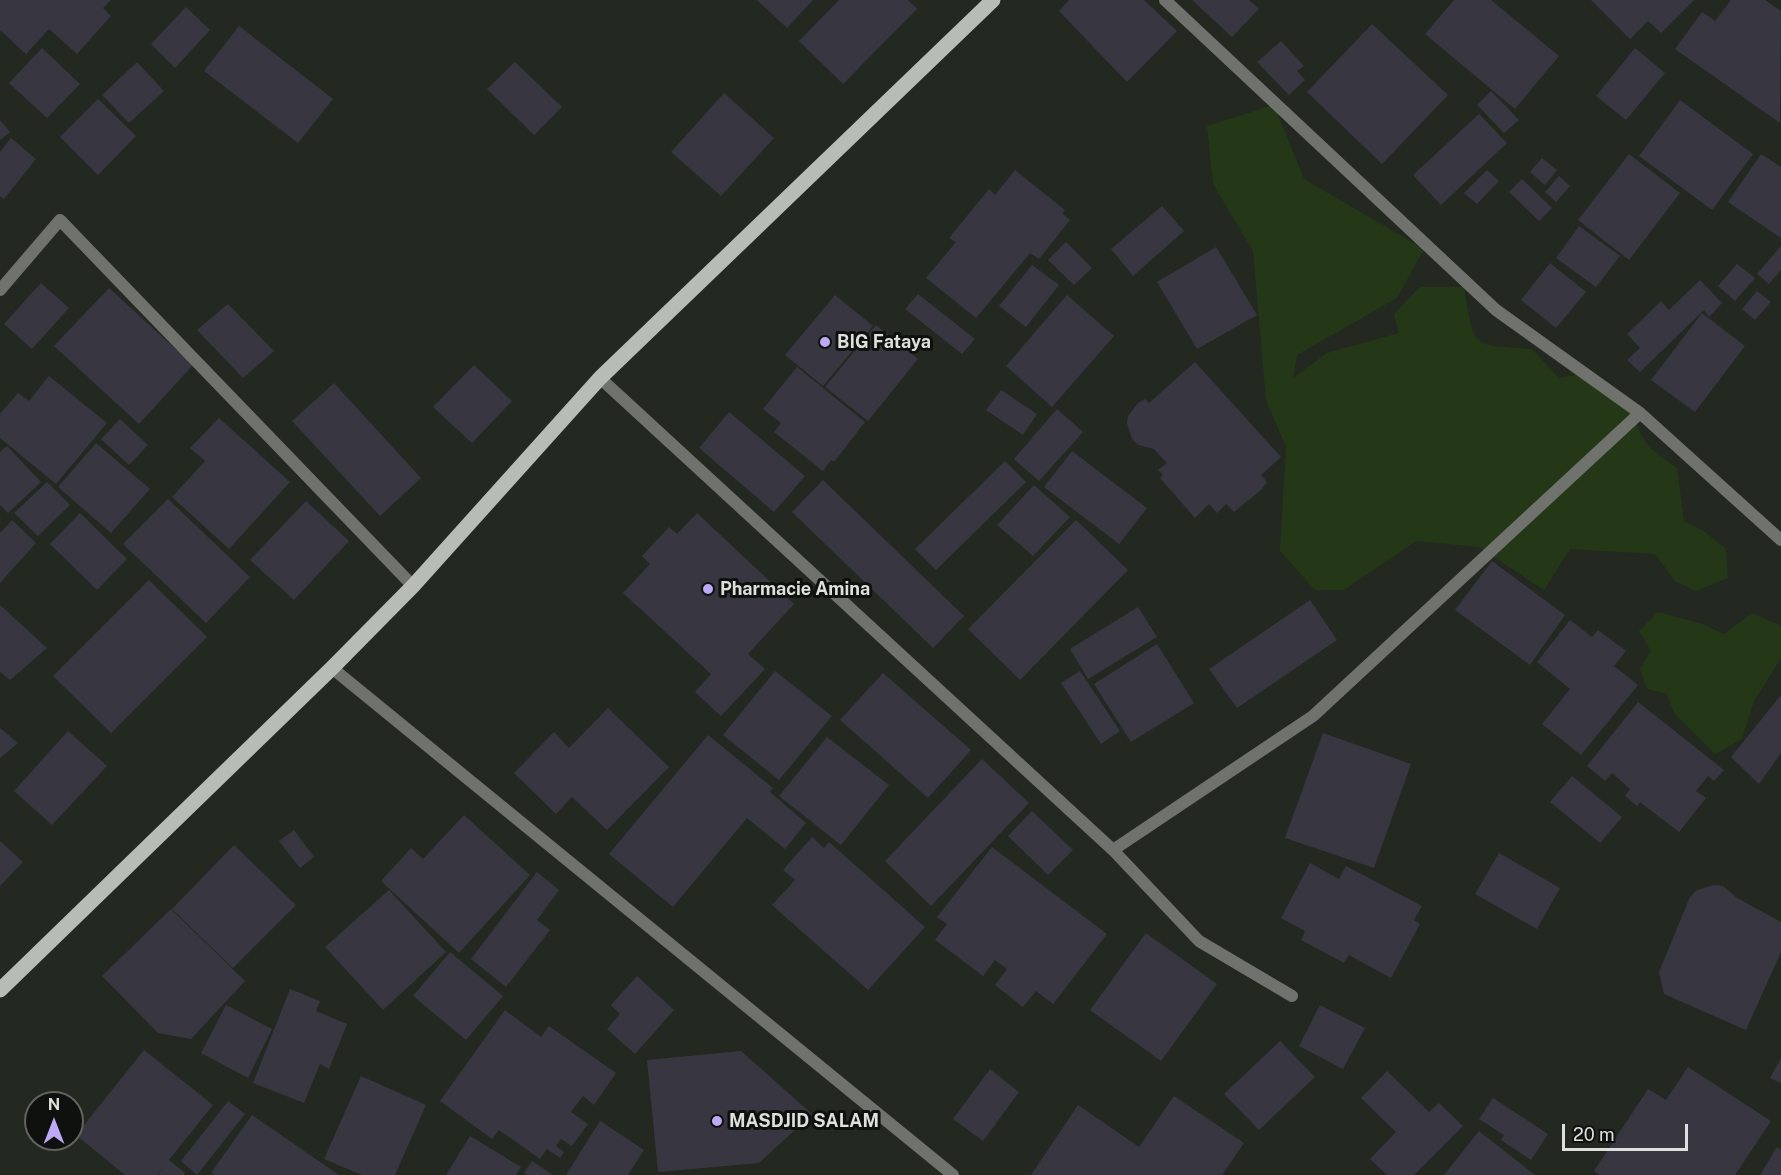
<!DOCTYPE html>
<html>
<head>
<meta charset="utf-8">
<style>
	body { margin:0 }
	#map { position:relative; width:1781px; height:1175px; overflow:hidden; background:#232921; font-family:"Public Sans",sans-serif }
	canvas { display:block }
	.north { position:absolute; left:24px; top:1091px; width:60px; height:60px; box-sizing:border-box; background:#0e110d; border:2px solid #61645f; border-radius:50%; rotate:0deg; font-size:16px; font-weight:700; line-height:24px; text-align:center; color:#dde0db }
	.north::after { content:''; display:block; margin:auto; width:21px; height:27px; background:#bda9f5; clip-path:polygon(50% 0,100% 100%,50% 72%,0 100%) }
	.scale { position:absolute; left:1562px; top:1124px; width:126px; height:27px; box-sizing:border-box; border:3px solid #dde0db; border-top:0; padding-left:8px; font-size:18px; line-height:21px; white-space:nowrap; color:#dde0db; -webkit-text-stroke:4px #0e110d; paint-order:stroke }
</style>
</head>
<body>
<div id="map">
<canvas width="1781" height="1175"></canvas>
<div class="north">N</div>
<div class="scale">20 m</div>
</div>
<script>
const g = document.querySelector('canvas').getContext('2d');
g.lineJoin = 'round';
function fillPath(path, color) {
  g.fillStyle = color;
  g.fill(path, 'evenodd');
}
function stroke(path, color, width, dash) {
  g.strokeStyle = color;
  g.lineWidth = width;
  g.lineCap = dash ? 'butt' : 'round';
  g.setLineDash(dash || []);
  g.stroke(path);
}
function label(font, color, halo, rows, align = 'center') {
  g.font = font + ' "Public Sans",sans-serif';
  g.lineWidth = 6;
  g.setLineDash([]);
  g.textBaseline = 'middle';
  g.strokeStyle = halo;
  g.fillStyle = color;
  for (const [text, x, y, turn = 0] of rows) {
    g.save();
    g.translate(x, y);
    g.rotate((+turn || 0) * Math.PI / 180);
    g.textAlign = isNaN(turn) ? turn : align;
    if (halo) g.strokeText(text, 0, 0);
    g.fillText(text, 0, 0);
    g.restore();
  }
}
fillPath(new Path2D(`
	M1274,105L1304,179L1424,249L1397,298L1297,355L1293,378L1327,353L1399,333L1394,314L1420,287H1464C1475,349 1469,345 1532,349L1559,378L1588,373L1632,401C1639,441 1645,445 1677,468L1684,521L1704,531L1726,549L1728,578L1696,591L1675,581L1655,554L1570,549L1544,590L1479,547L1416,541L1344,590H1315L1280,551L1286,447L1266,400L1253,251L1213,184L1207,126Z
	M1658,612L1702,624L1724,634L1752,613L1781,626V658L1754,701L1742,739L1715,754L1674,713L1667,694L1647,689L1640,669L1651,651L1639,631Z`), '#243817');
fillPath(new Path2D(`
	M0,0H111L103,8L111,16L77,54L49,29L26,54L0,30Z
	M757,0H813L787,28Z
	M839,0H908L917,9L843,84L799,41Z
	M1069,0H1144L1177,31L1127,82L1059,11Z
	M1192,0H1249L1259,9L1232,37Z
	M1454,0H1491L1559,56L1515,109L1425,34Z
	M1591,0H1694L1661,33L1648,21L1630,39Z
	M1731,0H1765L1781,11L1780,123L1675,49L1702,12L1715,21Z
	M186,7L210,30L175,68L151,44Z
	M1372,24L1448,95L1382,164L1307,92Z
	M239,26L333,99L298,143L204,71Z
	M1281,41L1304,66L1297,71L1305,80L1289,95L1257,62Z
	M42,48L80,84L47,118L9,83Z
	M1635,48L1665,73L1626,120L1596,96Z
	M137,62L164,91L129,123L102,95Z
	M515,62L562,107L534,135L487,89Z
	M1491,91L1519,120L1504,133L1477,105Z
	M724,93L774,138L721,196L671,152Z
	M98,99L136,136L98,175L60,137Z
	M1680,100L1753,154L1712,210L1639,156Z
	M1479,114L1507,143L1441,205L1413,175Z
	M0,120L10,132L0,140Z
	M11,138L36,159L4,199L0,196V152Z
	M1629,154L1680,193L1629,260L1578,220Z
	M1761,154L1781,167V238L1728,202Z
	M1542,158L1557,170L1545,185L1530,172Z
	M1015,170L1065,210L1062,213L1070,220L1039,259L1030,253L976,318L926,278L956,242L949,238L989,189L995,195Z
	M1487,170L1499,181L1477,204L1464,193Z
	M1559,176L1570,186L1556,202L1545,192Z
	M1522,179L1552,208L1539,221L1509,192Z
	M1162,206L1184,231L1133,276L1111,249Z
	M1579,226L1620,256L1596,287L1556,258Z
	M1066,242L1092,268L1074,285L1048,260Z
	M1781,246V270L1769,284L1757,274Z
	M1216,247L1257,315L1197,349L1157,282Z
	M1550,263L1586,292L1556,328L1521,300Z
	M1737,264L1755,278L1735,301L1718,286Z
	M1032,265L1059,285L1026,327L999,306Z
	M1700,280L1722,303L1709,317L1704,310L1640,372L1627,360L1640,348L1627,334L1661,301L1669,310Z
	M41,283L69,308L32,349L4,324Z
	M109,288L193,365L139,424L54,346Z
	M1757,291L1771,302L1755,320L1742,309Z
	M918,294L975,339L962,354L905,309Z
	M835,295L873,326L823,386L785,355Z
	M1067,295L1114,336L1052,407L1006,366Z
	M228,304L274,351L243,378L197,330Z
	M1702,313L1745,346L1695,412L1651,380Z
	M876,325L918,359L868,421L825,387Z
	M1195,362L1281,457L1261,475L1267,482L1261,490L1234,512L1226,504L1217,513L1209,504L1195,518L1160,478L1163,475L1158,470L1167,463L1154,449L1138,445L1132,439L1127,423L1128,416L1138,403L1145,399L1149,403Z
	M474,365L512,401L472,443L433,407Z
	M797,367L865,422L834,462L831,460L823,471L774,432L781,423L763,409Z
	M49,376L107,423L56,484L0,438V414L18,393L29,401Z
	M334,383L421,478L380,516L292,421Z
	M1001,390L1037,414L1023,435L986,410Z
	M1057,409L1083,432L1039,481L1014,459Z
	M729,412L805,476L774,512L699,448Z
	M219,418L290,482L229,549L172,497L205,461L190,448Z
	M120,419L148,445L129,465L101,439Z
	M96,443L150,489L111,533L58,487Z
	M7,446L41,482L8,513L0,505V452Z
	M1072,451L1147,508L1119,544L1044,487Z
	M1005,461L1026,482L936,570L915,549Z
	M823,480L964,616L933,648L792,512Z
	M47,482L70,505L38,536L14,513Z
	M1034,485L1070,517L1033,556L997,525Z
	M168,499L250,577L206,623L123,544Z
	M306,501L349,541L294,600L250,560Z
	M80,513L127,559L97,590L50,544Z
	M697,513L794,604L748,654L765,669L721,716L695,692L711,674L623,593L650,564L642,556L669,527L677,534Z
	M12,520L36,543L0,583V533Z
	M1076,520L1128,570L1020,680L968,629Z
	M1492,561L1565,615L1530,665L1455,610Z
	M149,580L207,637L111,733L53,676Z
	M1310,600L1337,640L1237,708L1209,669Z
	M0,605L47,648L10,680L0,672Z
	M1138,607L1157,637L1088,679L1070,649Z
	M1570,620L1592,637L1598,630L1626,651L1614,666L1638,685L1581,755L1542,724L1570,689L1537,662Z
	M1157,644L1194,703L1131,742L1094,684Z
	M775,671L832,716L779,780L723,735Z
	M1080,671L1120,731L1101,744L1061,683Z
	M883,673L971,750L928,798L840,720Z
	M1781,695V753L1759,784L1731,757Z
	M1638,702L1724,770L1714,781L1708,776L1696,791L1706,798L1679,832L1640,802L1637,806L1625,796L1630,789L1612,773L1605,781L1587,766Z
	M608,708L669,767L607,830L572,797L556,814L514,773L554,732L569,748Z
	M0,728L18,743L0,758Z
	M68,731L107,766L52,825L14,791Z
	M1323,733L1411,764L1374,868L1285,838Z
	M708,735L773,788L770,792L806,823L785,849L747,818L673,907L609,854Z
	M827,737L889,785L841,845L779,796Z
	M982,759L1029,803L931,906L885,861Z
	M1572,776L1622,817L1600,843L1550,802Z
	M1032,811L1073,850L1048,875L1008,836Z
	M464,815L530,875L459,953L381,881L411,848L423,859Z
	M294,830L314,857L300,868L279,841Z
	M812,837L824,848L829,842L925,927L868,990L772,905L795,880L783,870Z
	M0,841L23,862L0,886Z
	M234,845L296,905L233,968L172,909Z
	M992,847L1107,934L1053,1004L1036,991L1023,1007L995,985L1007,969L995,960L983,976L935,940L947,924L937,917Z
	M1499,853L1560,888L1537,929L1475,894Z
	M1310,863L1339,879L1346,866L1422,906L1414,920L1420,924L1391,978L1349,955L1344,963L1301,940L1305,931L1281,918Z
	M537,872L559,890L537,920L550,930L506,987L471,959Z
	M1714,885L1723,886L1737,898L1781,922V952L1746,1030L1664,994L1659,972L1690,897L1697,890Z
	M389,890L446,952L383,1010L325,947Z
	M171,909L245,981L191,1039L158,1033L102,976Z
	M1146,933L1217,984L1161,1061L1090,1010Z
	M450,952L503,996L466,1040L413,996Z
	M637,976L674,1010L635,1054L607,1029L620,1014L611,1005Z
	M290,989L320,1001L316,1011L347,1024L329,1069L320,1064L304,1103L253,1083Z
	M226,1005L272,1029L248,1078L201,1053Z
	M1320,1005L1365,1028L1343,1069L1299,1046Z
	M505,1010L541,1037L549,1026L616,1073L594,1105L583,1096L571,1112L588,1124L572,1146L561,1139L556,1146L564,1152L560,1158L547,1149L540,1159L499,1130L492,1139L440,1101Z
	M1280,1041L1315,1077L1259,1130L1224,1094Z
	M144,1050L213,1105L169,1160L185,1173L184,1175H158L164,1166L157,1175H125L76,1135Z
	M741,1051L812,1114L759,1163L658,1172L647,1060Z
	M1781,1058V1083L1770,1078Z
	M1688,1067L1771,1121L1735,1175H1600L1594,1171L1648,1089L1666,1100Z
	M990,1069L1019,1092L983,1141L953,1119Z
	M1387,1071L1429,1112L1439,1103L1463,1126L1414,1175H1387L1370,1159L1396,1132L1361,1098Z
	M361,1076L426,1105L395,1175H362L324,1159Z
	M1174,1096L1244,1143L1222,1175H1031L1078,1105L1139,1147Z
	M1493,1098L1548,1134L1531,1160L1501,1140L1504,1135L1479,1119Z
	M228,1101L245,1114L197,1175L181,1161Z
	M252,1115L339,1175H214L211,1173Z
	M600,1121L644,1150L628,1175H566Z
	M1479,1131L1535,1175H1444Z
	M470,1136L521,1167L516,1175H446Z
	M1777,1147L1781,1150V1175H1760Z
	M532,1161L553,1175H527L524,1173Z`), '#383640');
stroke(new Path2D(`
	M1165,0L1496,310L1640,413L1781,540
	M0,290L60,220L413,586
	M600,378L1113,850L1313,716L1640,413
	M332,668L953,1175
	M1113,850L1199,941L1292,996`), '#6f726d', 12);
stroke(new Path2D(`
	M0,990L332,668L413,586L600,378L993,0`), '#b7bdb4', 15);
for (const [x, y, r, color] of [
	[825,342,6,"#bda9f5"],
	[708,589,6,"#bda9f5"],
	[717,1121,6,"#bda9f5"]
]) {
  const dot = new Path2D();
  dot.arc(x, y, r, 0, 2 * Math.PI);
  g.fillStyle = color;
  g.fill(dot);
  stroke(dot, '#0e110d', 2);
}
label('bold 18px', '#dde0db', '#0e110d', [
	["BIG Fataya",837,342],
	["Pharmacie Amina",720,589],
	["MASDJID SALAM",729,1121]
], 'left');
</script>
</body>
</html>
